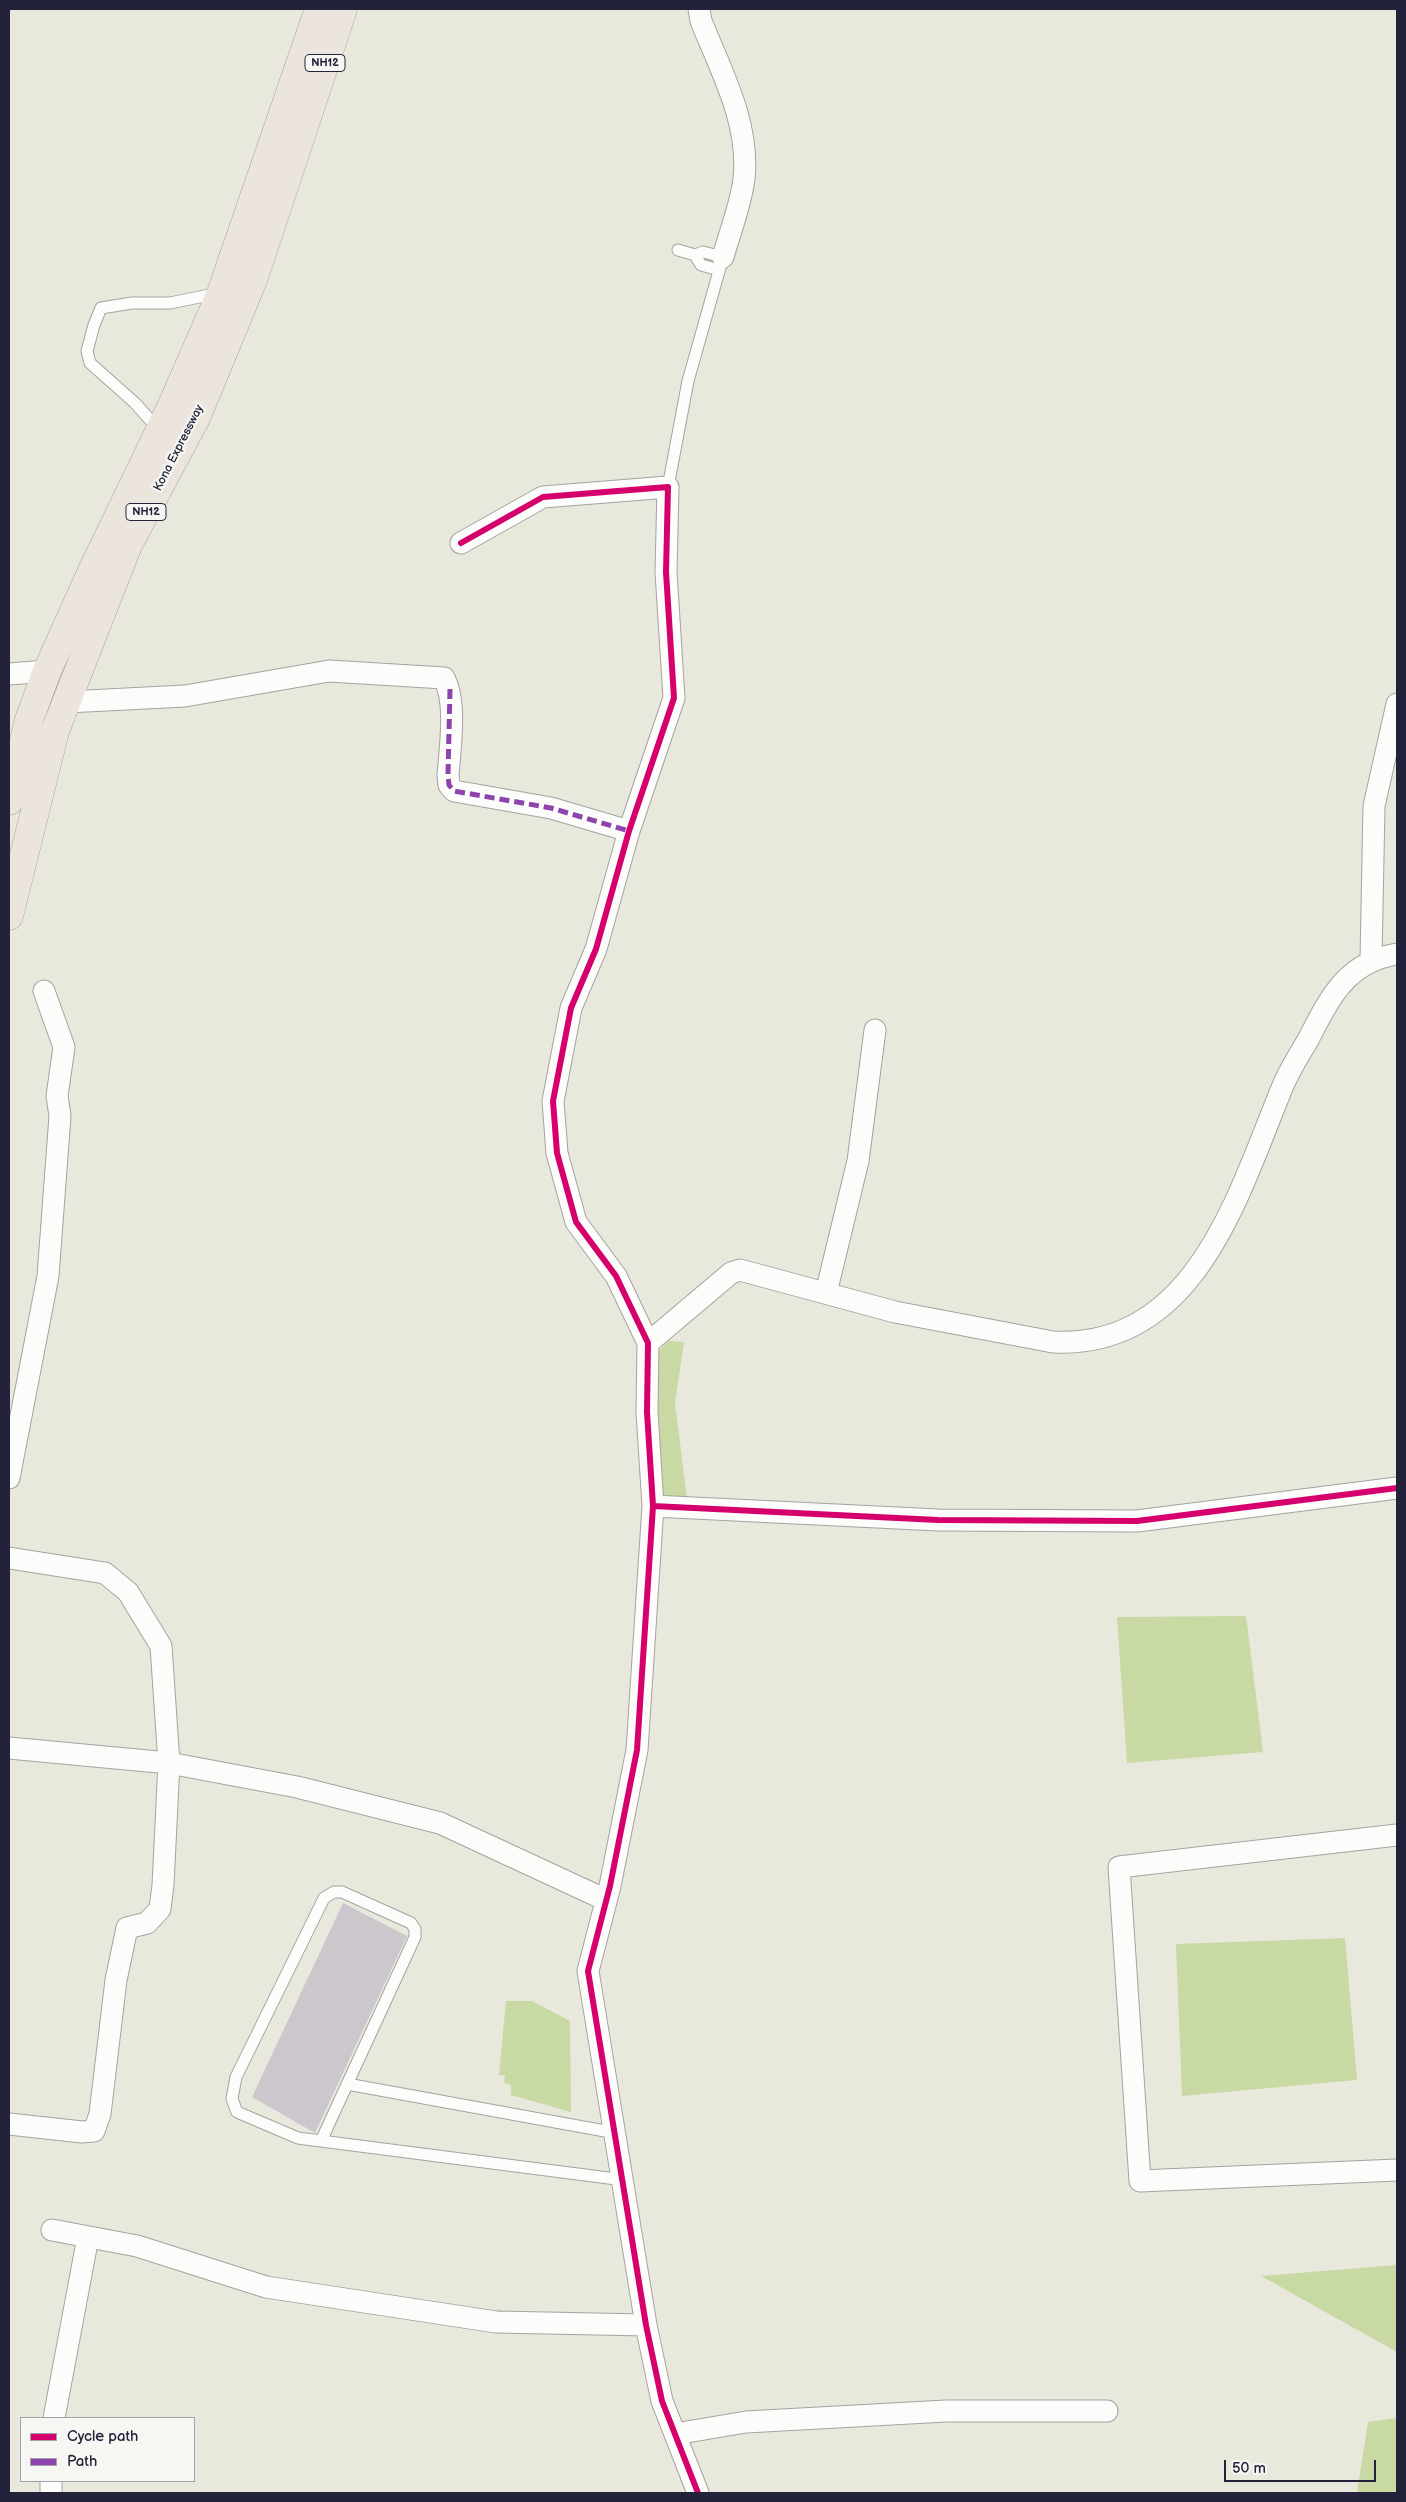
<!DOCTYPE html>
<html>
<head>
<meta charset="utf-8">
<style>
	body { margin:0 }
	#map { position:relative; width:1406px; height:2502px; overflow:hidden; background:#e9e8dd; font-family:"Balsamiq Sans",sans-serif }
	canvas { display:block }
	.frame { position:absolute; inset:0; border:10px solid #22223b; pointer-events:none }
	.legend { position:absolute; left:20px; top:2417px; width:175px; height:65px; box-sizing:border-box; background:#f6f6f2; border:1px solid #a1a1a9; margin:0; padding:6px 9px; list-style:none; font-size:15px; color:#22223b }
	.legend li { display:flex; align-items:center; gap:10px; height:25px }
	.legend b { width:25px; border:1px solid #a1a1a9 }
	.scale { position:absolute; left:1224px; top:2460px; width:152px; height:22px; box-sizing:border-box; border:2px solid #22223b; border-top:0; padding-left:6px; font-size:15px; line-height:18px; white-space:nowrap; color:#22223b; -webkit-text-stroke:4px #f6f6f2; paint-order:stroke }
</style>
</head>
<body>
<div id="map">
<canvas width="1406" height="2502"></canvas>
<div class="frame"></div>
<ul class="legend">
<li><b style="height:6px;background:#d6006c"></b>Cycle path</li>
<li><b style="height:6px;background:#8e44ad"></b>Path</li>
</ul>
<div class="scale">50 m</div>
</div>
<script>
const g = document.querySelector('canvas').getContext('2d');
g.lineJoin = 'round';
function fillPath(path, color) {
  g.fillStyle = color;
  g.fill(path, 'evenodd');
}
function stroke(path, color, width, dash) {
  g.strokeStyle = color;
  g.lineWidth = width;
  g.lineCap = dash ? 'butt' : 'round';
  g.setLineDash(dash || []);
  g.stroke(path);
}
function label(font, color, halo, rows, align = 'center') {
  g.font = font + ' "Balsamiq Sans",sans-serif';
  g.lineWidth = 4.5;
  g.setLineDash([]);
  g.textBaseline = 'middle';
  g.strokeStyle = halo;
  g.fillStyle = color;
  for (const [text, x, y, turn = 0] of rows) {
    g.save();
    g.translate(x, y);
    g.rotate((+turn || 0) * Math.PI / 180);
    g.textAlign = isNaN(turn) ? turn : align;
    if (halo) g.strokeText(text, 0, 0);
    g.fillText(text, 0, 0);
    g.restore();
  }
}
fillPath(new Path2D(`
	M669,1341L684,1342L675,1403L687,1499L655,1504L650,1359Z
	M1246,1616L1263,1752L1127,1763L1117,1617Z
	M1345,1938L1357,2080L1182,2096L1176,1944Z
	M506,2001H532L570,2021L571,2112L511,2095V2085L504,2083L505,2075H499Z
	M1397,2265V2352L1261,2276Z
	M1397,2418V2493H1357L1368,2422Z`), '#c9d9a3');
fillPath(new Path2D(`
	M343,1903L407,1936L315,2133L252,2097Z`), '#ccc6cd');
const service = new Path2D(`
	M678,250L695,255
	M159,430L135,403L90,363L87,351L94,325L101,308L132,303H170L219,293
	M668,487L688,381L723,257L703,252L695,255L701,265L719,270
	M347,2084L616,2133
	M321,2141L415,1937V1929L411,1923L342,1892H334L324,1898L236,2077L232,2099L237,2112L298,2138L321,2141L624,2180`);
const minor = new Path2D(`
	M699,9L701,21C721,71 750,123 744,179C741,204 730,232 723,257
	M461,543L543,497L668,487L666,572L674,698L629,831L596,949L571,1008L553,1101L557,1153L576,1222L616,1276L648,1343L647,1412L653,1506L938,1520L1137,1521L1397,1488
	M9,674L47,671
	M67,702L185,696L329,671L444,678C457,702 450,748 448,775L449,785L454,791L551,808L629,831
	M1371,960L1374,806L1397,704
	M826,1293L858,1161L875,1030
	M648,1343L731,1273L740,1270L895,1312L1053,1342C1196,1349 1238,1194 1282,1088C1289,1070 1300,1054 1309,1038C1330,997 1347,962 1397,954
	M9,1478L48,1276L60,1116L57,1096L64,1047L44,991
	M653,1506L637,1750L610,1886L588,1971L646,2325L662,2401L698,2493
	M9,1558L105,1573L128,1592L161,1646L169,1763L163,1885L160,1909L147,1923L127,1928L116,1980L100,2114L94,2131L82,2132L9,2124
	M9,1748L169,1763L297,1787L440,1823L606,1900
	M1397,1835L1119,1867L1140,2181L1397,2170
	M52,2230L137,2246L266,2287L496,2322L646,2325
	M54,2418L88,2237
	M675,2434L746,2422L946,2411H1107
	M51,2481V2493`);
const trunk = new Path2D(`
	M9,801L29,720L47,671L92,571L172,405L221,293L319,9
	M9,916L55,731L128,545L196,418L253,280L343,9`);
stroke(service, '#a4a3a0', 13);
stroke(minor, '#a4a3a0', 23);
stroke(trunk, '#a4a3a0', 29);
stroke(service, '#fcfcfa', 11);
stroke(minor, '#fcfcfa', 21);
stroke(trunk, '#ece5dd', 28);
stroke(new Path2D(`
	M450,689L448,775L449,785L454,791L551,808L629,831`), '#8e44ad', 5, [10, 5]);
stroke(new Path2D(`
	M461,543L543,497L668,487L666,572L674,698L629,831L596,949L571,1008L553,1101L557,1153L576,1222L616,1276L648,1343L647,1412L653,1506L938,1520L1137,1521L1397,1488
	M653,1506L637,1750L610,1886L588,1971L646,2325L662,2401L698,2493`), '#d6006c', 6);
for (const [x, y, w] of [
	[325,63,40],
	[146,512,40]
]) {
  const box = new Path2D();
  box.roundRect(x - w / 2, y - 8.5, w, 17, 4);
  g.fillStyle = '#f6f6f2';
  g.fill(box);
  stroke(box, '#22223b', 1);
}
label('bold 11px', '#22223b', null, [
	["NH12",325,63],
	["NH12",146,512]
]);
label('12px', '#22223b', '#f6f6f2', [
	["Kona Expressway",179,448,-63]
]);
</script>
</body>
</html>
